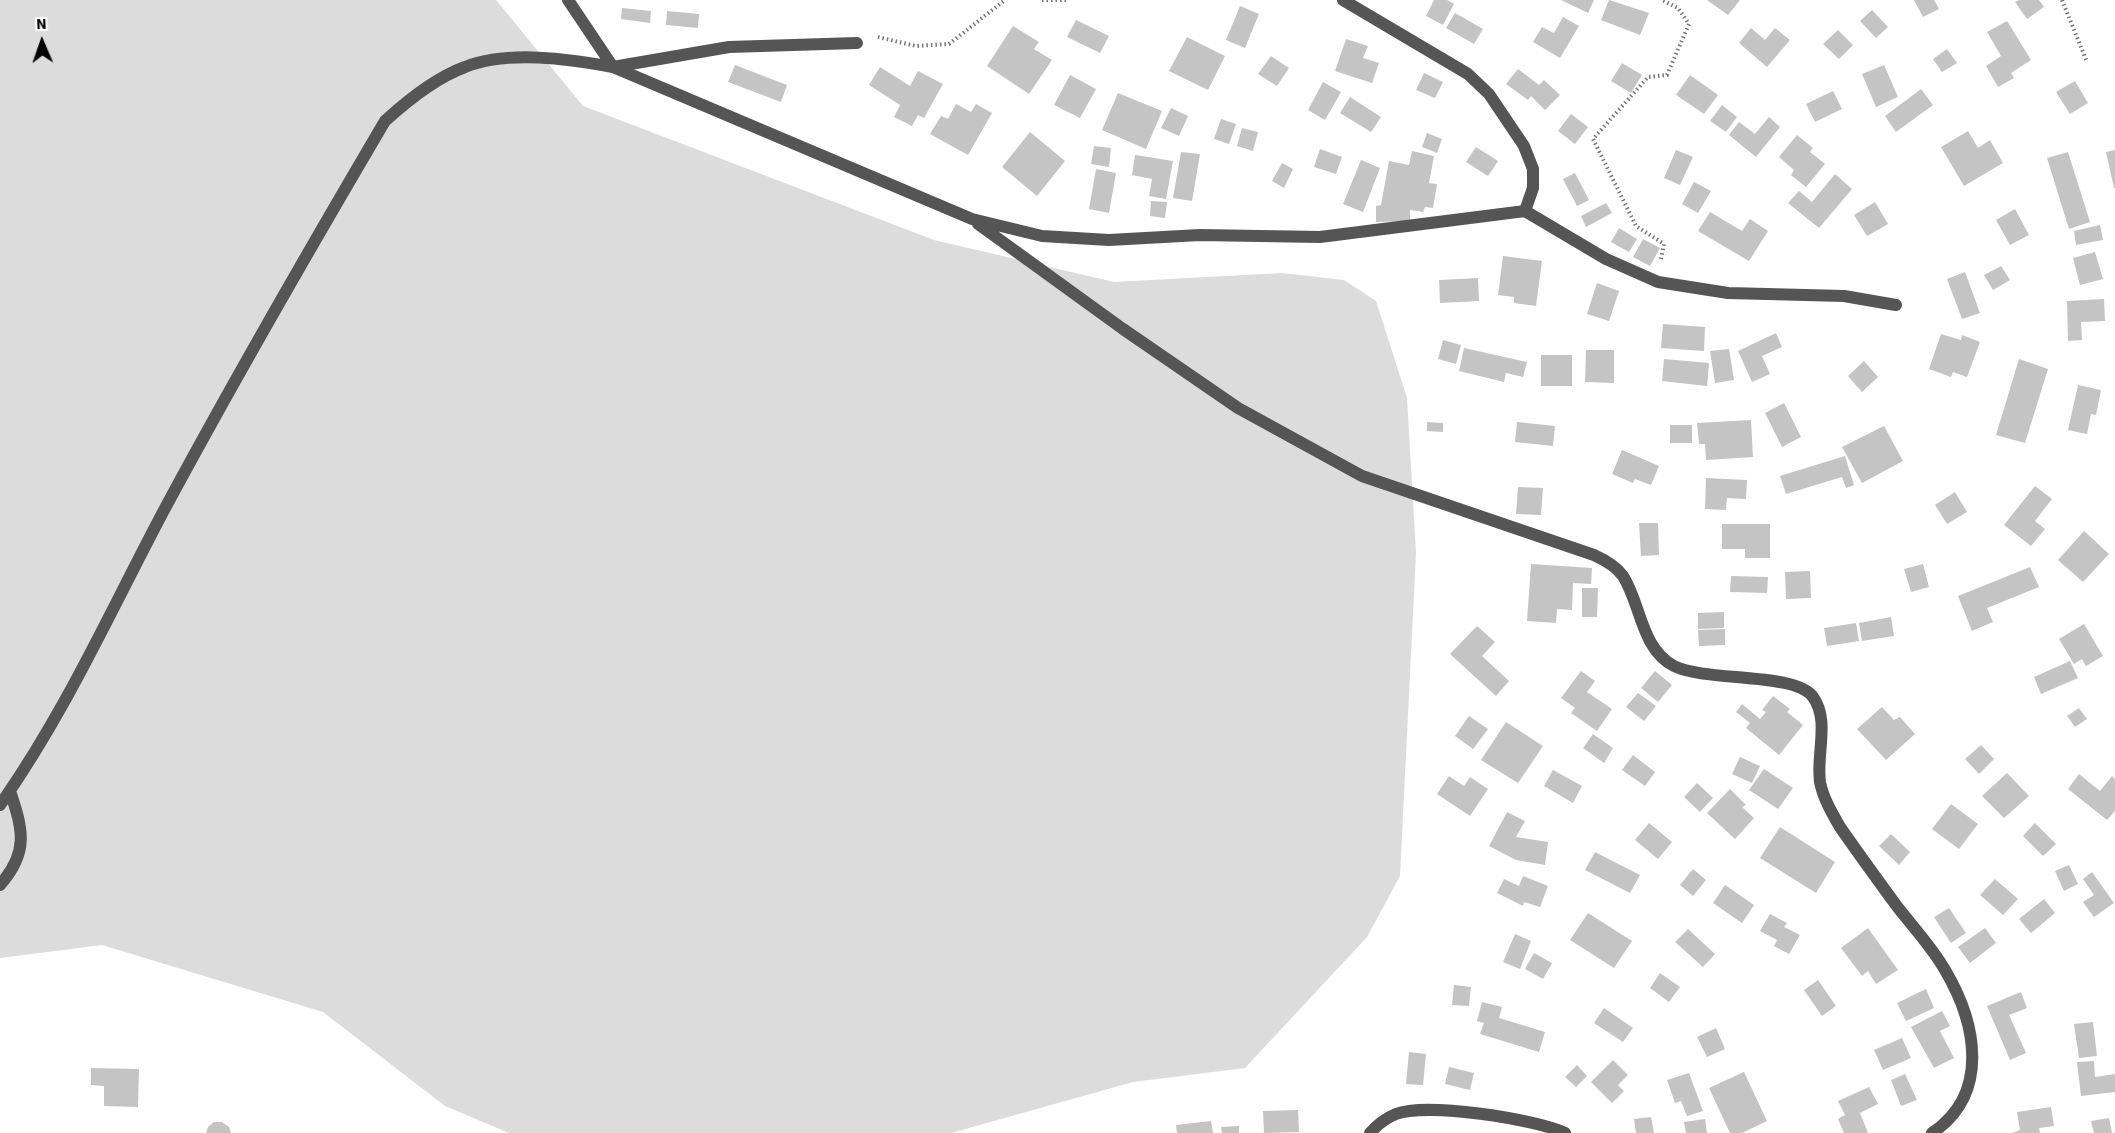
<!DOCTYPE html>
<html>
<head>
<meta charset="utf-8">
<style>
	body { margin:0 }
	#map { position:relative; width:2115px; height:1133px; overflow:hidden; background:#fff; font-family:"Source Sans 3",sans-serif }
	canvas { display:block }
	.north { position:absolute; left:12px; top:12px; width:60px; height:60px; -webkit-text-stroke:4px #fff; paint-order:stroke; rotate:358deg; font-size:16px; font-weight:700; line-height:24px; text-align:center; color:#000 }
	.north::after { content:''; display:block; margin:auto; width:21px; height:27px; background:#000; clip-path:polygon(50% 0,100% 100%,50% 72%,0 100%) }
</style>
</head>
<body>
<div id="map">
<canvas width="2115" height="1133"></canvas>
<div class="north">N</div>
</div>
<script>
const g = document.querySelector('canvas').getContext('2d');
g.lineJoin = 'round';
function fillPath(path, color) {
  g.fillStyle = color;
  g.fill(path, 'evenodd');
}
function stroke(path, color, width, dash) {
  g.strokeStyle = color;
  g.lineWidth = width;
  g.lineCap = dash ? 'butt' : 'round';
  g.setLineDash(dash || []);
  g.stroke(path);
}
fillPath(new Path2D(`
	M0,0H496L583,106L934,240L1114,282L1282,273L1344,280L1376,301L1407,398L1416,553L1400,876L1367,937L1245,1068L1133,1082L951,1133H509L445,1106L323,1012L102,945L0,958Z`), '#dcdcdc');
fillPath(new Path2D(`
	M1434,0H1447L1454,4L1443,25L1426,16Z
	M1561,0H1594L1588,13Z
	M1609,0L1649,13L1640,35L1601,20Z
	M1707,0H1740L1728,15Z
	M1914,0H1934L1939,9L1923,17Z
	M2019,0H2039L2044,7L2027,19L2015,2Z
	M1240,6L1259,14L1245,48L1226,40Z
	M622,8L651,11L650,23L621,19Z
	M1872,10L1888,27L1876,38L1860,21Z
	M667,11L699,14L698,28L666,25Z
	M1455,13L1483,29L1474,44L1446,28Z
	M1563,17L1579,26L1560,58L1533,42L1542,27L1554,33Z
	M1076,20L1109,36L1100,53L1067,37Z
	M2007,21L2031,60L2011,73L2014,78L1998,87L1986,66L2001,56L1987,32Z
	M1013,26L1039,42L1034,49L1052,60L1029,94L987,66Z
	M1751,28L1765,40L1775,28L1790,40L1767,67L1739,43Z
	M1838,30L1853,45L1839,59L1823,44Z
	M1187,37L1225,56L1208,90L1169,71Z
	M1346,39L1368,46L1363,58L1379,63L1372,83L1335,71Z
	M1947,49L1957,63L1942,72L1933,59Z
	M1271,56L1289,68L1277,86L1258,74Z
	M1622,63L1642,75L1631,93L1611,81Z
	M735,65L787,85L781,102L728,82Z
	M1884,65L1898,97L1876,107L1862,74Z
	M880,67L910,86L918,71L943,84L924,118L918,115L912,126L894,117L900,105L869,85Z
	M1518,69L1539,85L1544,80L1560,95L1545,110L1531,96L1528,100L1506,84Z
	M1424,73L1443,82L1435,98L1416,90Z
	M1070,75L1096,89L1080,118L1054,105Z
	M1690,75L1718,95L1704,114L1676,95Z
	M2075,81L2088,103L2070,114L2056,92Z
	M1323,82L1341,92L1325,120L1308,110Z
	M1921,89L1933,105L1896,132L1885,116Z
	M1833,91L1842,109L1815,122L1806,104Z
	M1118,93L1162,111L1146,149L1102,130Z
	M1350,97L1381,117L1371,132L1340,113Z
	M956,104L971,112L976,104L992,113L968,155L930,134L941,116L948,119Z
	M1722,105L1737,117L1726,132L1710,121Z
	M1171,108L1188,116L1179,136L1161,128Z
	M1571,114L1588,127L1575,144L1558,131Z
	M1769,117L1780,127L1756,157L1729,135L1739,122L1755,134Z
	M1221,119L1236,124L1229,144L1214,139Z
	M1242,128L1258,132L1253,151L1237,146Z
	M1968,131L1978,148L1990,140L2003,163L1964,186L1941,147Z
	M1030,132L1065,161L1037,196L1002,167Z
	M1427,133L1442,139L1437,153L1422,147Z
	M1797,135L1813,148L1810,152L1825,164L1806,187L1791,175L1794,170L1779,157Z
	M1094,146L1111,148L1109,167L1091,164Z
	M1476,147L1498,161L1488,176L1466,162Z
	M1320,149L1342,157L1336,174L1314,167Z
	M1676,150L1693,157L1680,185L1664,178Z
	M2115,150V188H2114L2106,152Z
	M1412,151L1434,156L1429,183L1437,184L1433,208L1425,207L1423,212L1410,210V221L1376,222V206L1381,205L1389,161L1409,165Z
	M1181,152L1200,154L1192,201L1173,198Z
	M2068,152L2090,222L2069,229L2047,158Z
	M1135,155L1173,161L1166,199L1149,196L1152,179L1132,175Z
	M1361,160L1380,168L1363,212L1343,204Z
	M1282,163L1293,169L1284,188L1272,181Z
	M1096,169L1116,173L1109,213L1089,209Z
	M1575,173L1589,200L1577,206L1563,179Z
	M1835,174L1852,189L1819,228L1788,203L1799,191L1812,202Z
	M1694,182L1711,191L1698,213L1682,204Z
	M1151,201L1167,202L1165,218L1150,216Z
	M1875,202L1888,224L1867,236L1854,215Z
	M1606,203L1612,213L1586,227L1581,216Z
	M2015,209L2029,235L2010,245L1996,220Z
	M1710,212L1742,231L1750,219L1768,231L1749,261L1698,231Z
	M2100,225L2103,240L2076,245L2074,231Z
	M1619,228L1637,239L1629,252L1611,242Z
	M1643,239L1660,248L1650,266L1633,257Z
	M2095,252L2103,279L2080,285L2073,258Z
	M1503,256L1542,261L1536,306L1514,303V297L1498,295Z
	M2001,266L2010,280L1993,290L1984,275Z
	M1965,272L1980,313L1962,319L1947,279Z
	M1478,278L1479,301L1440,303L1439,280Z
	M1597,283L1619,291L1609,321L1587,314Z
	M2104,299L2105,321L2081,322L2082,340L2068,341L2067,301Z
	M1663,324L1705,327L1704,351L1661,348Z
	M1776,333L1782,347L1762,356L1770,374L1752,382L1738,351Z
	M1941,334L1961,340L1962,335L1980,342L1967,377L1953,372L1951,377L1929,369Z
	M1443,340L1461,345L1456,364L1438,359Z
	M1464,348L1527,362L1523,377L1506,373L1504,382L1459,371Z
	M1729,349L1734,380L1715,383L1710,351Z
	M1586,350H1614V383L1585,382Z
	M1541,355H1572V386H1541Z
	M1664,359L1709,363L1707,386L1662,381Z
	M2019,359L2048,369L2025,443L1996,435Z
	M1864,361L1878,377L1862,392L1848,376Z
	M2078,385L2101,390L2096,415L2091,414L2087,434L2068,430Z
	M1784,403L1801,437L1782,447L1765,413Z
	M1751,420L1753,457L1706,460L1705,444H1699L1697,423Z
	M1427,422L1443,423V432L1427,431Z
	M1517,422L1555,426L1553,446L1515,442Z
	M1670,425H1692V443H1670Z
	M1884,426L1903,461L1862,483L1842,447Z
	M1622,450L1659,466L1651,485L1635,479L1633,483L1612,474Z
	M1845,456L1854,485L1846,488L1842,477L1786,494L1780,476Z
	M1706,478L1747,480L1746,499L1727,498L1726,510L1705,509Z
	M2035,486L2052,499L2035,521L2045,529L2031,546L2004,525Z
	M1518,487L1543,488L1541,515L1516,514Z
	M1955,492L1967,512L1947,524L1935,505Z
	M1639,523H1658L1659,555L1641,556Z
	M1722,524H1770V558H1745V549H1722Z
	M2084,531L2109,554L2083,582L2058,560Z
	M1531,564L1592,568L1591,584L1573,583L1572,610L1557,609L1556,623L1527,621Z
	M1923,564L1929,587L1911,592L1904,569Z
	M2030,567L2039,587L1987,608L1993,622L1972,631L1958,596Z
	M1810,571L1811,598L1786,599L1785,572Z
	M1731,576L1768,577L1767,593L1730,592Z
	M1582,588H1598L1597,617H1582Z
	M1724,612V628L1698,629V613Z
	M1891,617L1894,636L1862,641L1859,623Z
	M1856,623L1859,641L1827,646L1824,628Z
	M2084,624L2103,656L2086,666L2082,659L2074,664L2059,639Z
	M1477,626L1495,642L1482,656L1509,681L1496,696L1450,654Z
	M1725,629V645L1699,646L1698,630Z
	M2070,661L2078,678L2041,694L2034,677Z
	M1581,671L1595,681L1587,692L1612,709L1597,731L1571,713L1575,708L1561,698Z
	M1655,671L1672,685L1658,702L1641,688Z
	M1638,693L1656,706L1644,721L1626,707Z
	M1773,696L1790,709L1787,712L1803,725L1779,755L1746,728L1750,723L1736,712L1742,704L1760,719L1766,712L1762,710Z
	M1882,707L1894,720L1900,717L1915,734L1886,760L1857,729Z
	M2079,708L2087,719L2075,727L2067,716Z
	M1469,716L1488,729L1473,749L1455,736Z
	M1506,722L1543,746L1518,783L1481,760Z
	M1593,734L1613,748L1604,763L1583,748Z
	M1981,745L1994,759L1979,774L1965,759Z
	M1633,755L1655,772L1645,786L1622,770Z
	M1740,757L1760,766L1752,783L1732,774Z
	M1764,769L1793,788L1778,809L1749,790Z
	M1553,770L1582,786L1573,803L1544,786Z
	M2007,773L2029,796L2004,818L1982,796Z
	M2079,774L2100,791L2112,776L2115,779V811L2107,820L2068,789Z
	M1449,776L1464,786L1470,777L1488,789L1470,816L1437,794Z
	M1697,783L1713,798L1700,812L1684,797Z
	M1730,789L1746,805L1742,807L1754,818L1735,839L1707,813Z
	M1951,804L1978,824L1959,849L1932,829Z
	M1507,812L1525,821L1516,837L1548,842L1545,865L1516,860L1489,846Z
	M1649,823L1672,842L1658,859L1635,840Z
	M2035,823L2056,844L2043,856L2023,836Z
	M1780,827L1835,862L1816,893L1760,858Z
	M1891,834L1910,852L1899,865L1879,846Z
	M1595,852L1640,875L1630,893L1585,870Z
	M2069,865L2078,884L2064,891L2055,871Z
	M1693,869L1706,880L1693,896L1680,885Z
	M2092,872L2114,903L2094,917L2083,902L2094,895L2083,879Z
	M1523,876L1548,886L1540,907L1524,902L1523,906L1497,893L1504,879L1519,886Z
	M1995,879L2018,899L2003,915L1980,895Z
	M1725,885L1754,905L1742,923L1713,903Z
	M2044,899L2055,913L2031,933L2019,919Z
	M1949,908L1966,933L1951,943L1934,917Z
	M1588,913L1632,941L1614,968L1570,940Z
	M1770,914L1787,923L1784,927L1800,935L1789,954L1774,946L1777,940L1760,931Z
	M1868,928L1898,970L1876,984L1868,971L1862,976L1841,948Z
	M1985,928L1996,943L1970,963L1958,947Z
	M1688,929L1715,954L1703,967L1675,942Z
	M1515,934L1531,941L1520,969L1503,962Z
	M1534,953L1552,963L1543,979L1525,969Z
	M1660,973L1680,987L1669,1002L1650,988Z
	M1818,980L1836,1006L1822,1016L1804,990Z
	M1454,985L1471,987L1469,1006L1452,1005Z
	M1926,989L1934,1008L1906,1021L1897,1003Z
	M2021,992L2027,1008L2009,1015L2026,1053L2010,1060L1987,1006Z
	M1482,1002L1502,1007L1499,1018L1545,1032L1539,1052L1480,1034L1484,1023L1477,1021Z
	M1604,1008L1633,1028L1623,1042L1594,1023Z
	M1942,1011L1950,1026L1940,1031L1954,1058L1934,1068L1911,1027Z
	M2093,1022L2097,1056L2079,1058L2074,1024Z
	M1716,1028L1725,1049L1707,1057L1697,1037Z
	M1902,1038L1911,1058L1883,1070L1874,1050Z
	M1409,1052L1426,1054L1423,1085L1406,1084Z
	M1613,1060L1628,1075L1618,1085L1624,1091L1612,1103L1591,1082Z
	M2094,1061L2095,1077L2115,1074V1092L2081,1096L2077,1062Z
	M1577,1065L1587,1076L1576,1087L1565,1077Z
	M1449,1067L1474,1073L1470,1090L1445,1084Z
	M91,1068L139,1069L138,1107L104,1106V1086L91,1085Z
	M1744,1072L1767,1121L1742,1133H1730L1709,1088Z
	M1689,1073L1703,1111L1687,1116L1681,1101L1675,1103L1667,1080Z
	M1905,1074L1917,1100L1901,1106L1891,1080Z
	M1869,1087L1878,1104L1860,1113L1868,1133H1844L1838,1119L1845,1115L1838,1101Z
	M2051,1107L2054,1126L2039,1128L2040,1133H2012L2020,1130L2017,1112Z
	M1298,1110L1299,1132L1264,1133L1263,1111Z
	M1651,1117L1654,1133H1636L1634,1119Z
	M2109,1118L2112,1133H2094L2091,1121Z
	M1705,1119L1707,1133H1686L1684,1122Z
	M1211,1121L1213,1133H1177L1176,1125Z
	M214,1122H222L229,1127L231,1133H206L208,1127Z
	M1239,1126V1133H1222L1221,1127Z`), '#c4c4c4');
stroke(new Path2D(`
	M1042,0H1067
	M2062,0L2087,62
	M878,37L916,46L949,44L1005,0
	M1661,259L1664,244L1636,226L1593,139L1648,77L1667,75L1689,24L1678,8L1662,0`), '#777', 4, [1.5, 3]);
stroke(new Path2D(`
	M568,0L613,67L729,47L857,43
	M1343,0L1468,74L1489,94L1524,146L1533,169V188L1525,211
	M978,224L1123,329L1238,408L1362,476L1594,555C1605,560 1616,566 1623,576C1641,604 1641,649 1674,666C1706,682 1795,672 1813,697C1830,720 1816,755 1820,782C1823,798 1832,813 1840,827C1858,853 1877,879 1896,905C1912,926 1932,947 1945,970C1977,1024 1990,1094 1932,1133
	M0,805C66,711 110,612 163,512C234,380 309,250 385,121C408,100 435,78 465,67C508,50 569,59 613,67L972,219L1042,236L1109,240L1200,235L1320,237L1525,211L1606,259L1658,282L1728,293L1844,296L1896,305
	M0,885C29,852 23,830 10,791
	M1370,1133C1377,1125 1386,1118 1396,1114C1426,1102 1535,1119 1565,1133`), '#555', 12);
</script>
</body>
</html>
